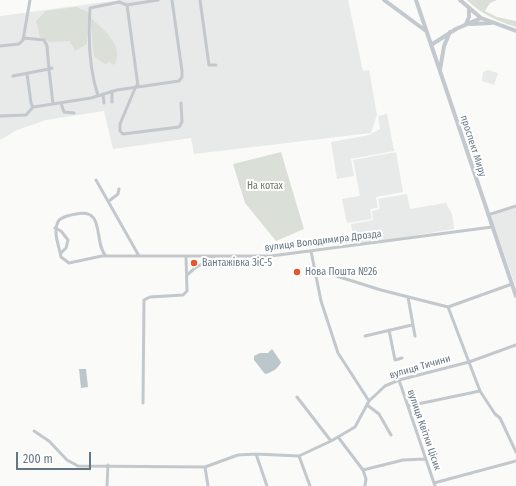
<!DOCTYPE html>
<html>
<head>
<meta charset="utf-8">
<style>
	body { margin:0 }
	#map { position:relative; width:516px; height:486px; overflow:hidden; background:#fafaf8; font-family:"Fira Sans Condensed",sans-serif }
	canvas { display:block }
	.scale { position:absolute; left:16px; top:452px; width:75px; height:18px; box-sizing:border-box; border:2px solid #657683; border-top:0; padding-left:5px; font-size:12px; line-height:14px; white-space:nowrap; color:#657683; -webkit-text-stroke:3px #fff; paint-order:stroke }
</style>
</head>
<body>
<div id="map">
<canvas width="516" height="486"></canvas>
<div class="scale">200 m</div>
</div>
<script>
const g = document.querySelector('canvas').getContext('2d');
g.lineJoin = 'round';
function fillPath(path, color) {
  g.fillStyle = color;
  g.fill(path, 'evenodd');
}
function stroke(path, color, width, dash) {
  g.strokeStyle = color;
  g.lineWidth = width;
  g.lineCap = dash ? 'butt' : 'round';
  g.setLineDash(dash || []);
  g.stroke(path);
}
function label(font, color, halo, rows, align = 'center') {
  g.font = font + ' "Fira Sans Condensed",sans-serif';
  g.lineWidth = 4;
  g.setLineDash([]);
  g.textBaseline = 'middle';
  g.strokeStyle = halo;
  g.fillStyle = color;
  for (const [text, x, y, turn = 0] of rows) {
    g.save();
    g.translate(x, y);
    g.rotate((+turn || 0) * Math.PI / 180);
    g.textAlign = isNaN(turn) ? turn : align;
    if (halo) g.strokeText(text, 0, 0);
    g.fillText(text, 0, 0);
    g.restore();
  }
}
fillPath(new Path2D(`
	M120,0H348L363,71L369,70L377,115L371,133L194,154L191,138L113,149L104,111L46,120L17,130L0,140V16Z
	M488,70L498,73L494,85L482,81L483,72Z
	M387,114L394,151L351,159L354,176L337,179L331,142L369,135L380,129L378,116Z
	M396,152L403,192L376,197L378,208L370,209L372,219L347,223L342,199L360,196L353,160Z
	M407,194L410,209L446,203L452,214L454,229L355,245L351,224L373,220L372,211L380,209L378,199Z
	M516,207V287L491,216Z`), '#e8e9e9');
fillPath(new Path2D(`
	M467,0H497L490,3L485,11L497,17L516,21V27C497,21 481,14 467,0Z
	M76,7L88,12L87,44L75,51L70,41L50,42L40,37L36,21L46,11Z
	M90,17C102,29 126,46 114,65L109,62L105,64L94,56Z
	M281,152L304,229L276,241L245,203L233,164Z`), '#dadfd7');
fillPath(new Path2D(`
	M272,349L281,362C279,368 271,373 265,374L254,360V356L260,353H268Z
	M79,369H86L88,387L81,388Z`), '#bbc7cb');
stroke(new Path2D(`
	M200,0L209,65H216
	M0,46L19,44L23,40L30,0
	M52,68L49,69L53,104
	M27,74L31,103L33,107
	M13,76L49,69L47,46L44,40L24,38
	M136,86L120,124V131L123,134L179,127L182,122L181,103
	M138,86L127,5L158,0
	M112,91V102
	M103,94L104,103
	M98,96C89,68 88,37 90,8L119,2L127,5
	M61,103L64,112L74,113
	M0,116L26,115L33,107L40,106L91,98L117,90L179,81L182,77V71L172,0
	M96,180L139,256
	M109,201L118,194L119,189
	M488,215L516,206
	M55,228L61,231L68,240L66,248L61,253
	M311,251L321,301L338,353L369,401
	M106,256C93,243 106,207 76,214C70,215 64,216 59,220C52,231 59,245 61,257L69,263L102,256H271L492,227
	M314,269L381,290L448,307L512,284
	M187,275L195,268L214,257
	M408,297L415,336
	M448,307L480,391L495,414L500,418L516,452
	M389,330L395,360L402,358
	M365,336L412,325
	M399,380L435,486
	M297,397L331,441
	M143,403L144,300L150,297L183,295L187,291L186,256
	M367,405L379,414L391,435
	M408,406L480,391
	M34,431L49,441L67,460L78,466L205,467L238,455L256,454L299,456L331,441L355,427L369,401L385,386L399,380L469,362L516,345
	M338,437L363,470L403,460L425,459
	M256,454L267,486
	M299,456L310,486
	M205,467L208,486
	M363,470L366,479L365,486
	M434,483L516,461
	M107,486L108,465`), '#c3c8cc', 3);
stroke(new Path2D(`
	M384,0L426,31
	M416,0L516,296
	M460,0L481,18L516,31
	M466,24L469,17V9
	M470,24L491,23
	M431,45L456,29L481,18
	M440,70L444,46L450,32`), '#c3c9ce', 4);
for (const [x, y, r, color] of [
	[194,263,4,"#e4572e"],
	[297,272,4,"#e4572e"]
]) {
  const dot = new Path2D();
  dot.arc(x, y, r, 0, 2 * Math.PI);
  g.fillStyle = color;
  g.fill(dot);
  stroke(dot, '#fff', 1.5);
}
label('10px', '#657683', '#fff', [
	["проспект Миру",473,146,72],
	["вулиця Володимира Дрозда",323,241,-7],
	["вулиця Тичини",420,367,-16],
	["вулиця Квітки Цісик",424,430,71]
]);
label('10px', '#687a64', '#fff', [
	["На котах",265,186]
]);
label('10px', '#657683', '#fff', [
	["Вантажівка ЗіС-5",202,263],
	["Нова Пошта №26",305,272]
], 'left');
</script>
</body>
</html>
